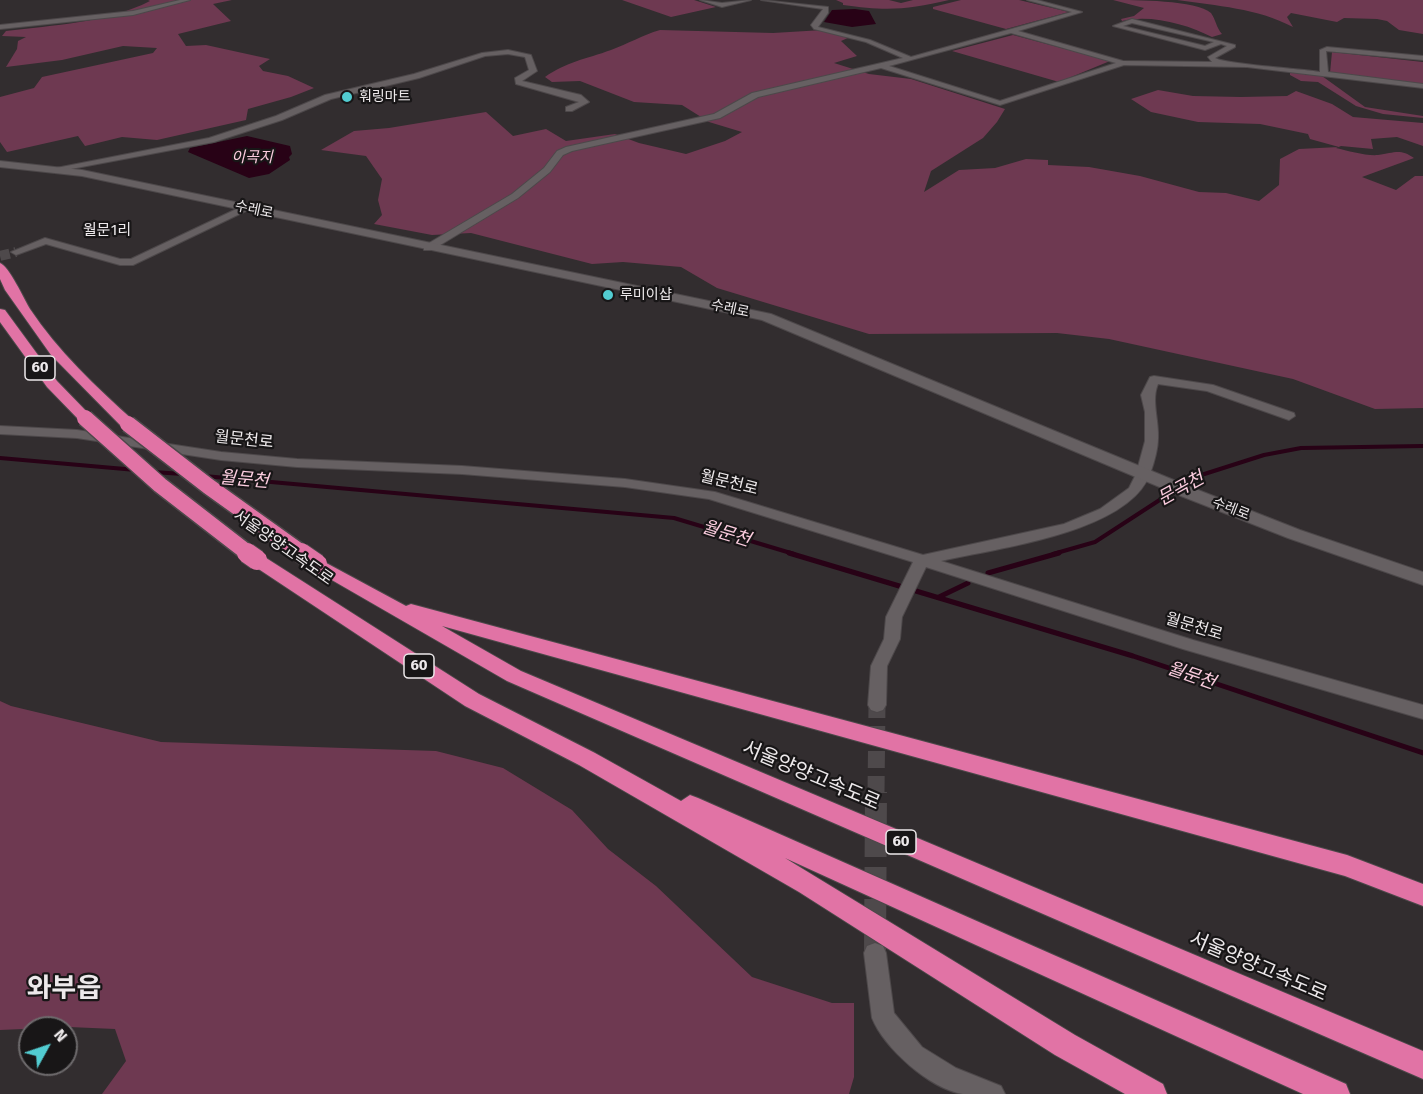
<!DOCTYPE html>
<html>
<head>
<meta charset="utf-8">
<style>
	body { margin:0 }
	#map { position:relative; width:1423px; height:1094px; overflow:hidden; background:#322d2f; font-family:"Fira Sans",sans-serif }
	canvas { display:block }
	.north { position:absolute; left:18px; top:1016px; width:60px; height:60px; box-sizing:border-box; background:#181617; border:2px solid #6d6a6c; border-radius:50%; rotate:50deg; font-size:16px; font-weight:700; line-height:24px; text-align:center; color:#ede9eb }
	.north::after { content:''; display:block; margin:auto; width:21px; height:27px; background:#52ccd1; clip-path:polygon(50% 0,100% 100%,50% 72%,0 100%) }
</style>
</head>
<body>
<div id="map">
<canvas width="1423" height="1094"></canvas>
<div class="north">N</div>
</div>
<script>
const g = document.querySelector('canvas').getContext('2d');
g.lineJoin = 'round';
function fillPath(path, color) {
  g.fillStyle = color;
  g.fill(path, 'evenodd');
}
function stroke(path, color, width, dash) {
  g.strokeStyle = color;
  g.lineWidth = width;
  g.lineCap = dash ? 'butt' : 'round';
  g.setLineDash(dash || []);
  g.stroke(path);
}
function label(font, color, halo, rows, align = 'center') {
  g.font = font + ' "Fira Sans","Noto Sans KR",sans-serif';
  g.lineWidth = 4.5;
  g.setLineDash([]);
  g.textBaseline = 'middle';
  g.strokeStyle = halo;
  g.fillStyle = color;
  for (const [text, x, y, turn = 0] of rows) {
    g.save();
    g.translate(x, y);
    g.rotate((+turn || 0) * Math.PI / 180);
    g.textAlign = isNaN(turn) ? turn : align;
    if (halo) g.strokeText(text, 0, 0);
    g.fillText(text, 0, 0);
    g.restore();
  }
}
fillPath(new Path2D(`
	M148,0H232L213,4L231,21L178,34L186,46L206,45L270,59L259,66L263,71L288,76L314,88L291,97L248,109L246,120L157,140L122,137L85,146L78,136L7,152L0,142V97L34,88L42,77L153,53L157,48L123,46L62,60L6,67L17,49L18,41L26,37L2,36L6,31C53,25 107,23 150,1Z
	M622,0H694L716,7L671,17Z
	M836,0H889L901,3L913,0H949C908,10 885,11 843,5V3Z
	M961,0H1019L1069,12L1006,29L933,9V7Z
	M1113,0C1134,0 1197,0 1211,13C1216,20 1216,27 1222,34L1212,37C1187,24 1150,14 1122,21L1121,19L1134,16L1144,8Z
	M1177,0H1423V34L1399,30L1387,21L1377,19L1344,18L1337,22L1291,13L1287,17L1293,27C1257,8 1217,6 1177,0Z
	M660,30L773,33L823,30L850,37L841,41L857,56L834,63L869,74L911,79L1005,109L997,122L983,138L931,171L924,192L959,170L995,168L1026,159L1048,160V165L1089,167L1140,176L1199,192L1226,193L1259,201L1279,185L1280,159L1299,149L1339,147L1310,139L1308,134L1260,124L1198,122L1151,112L1131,99L1158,90L1193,96L1241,97L1287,96L1296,91L1332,104L1353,117L1423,123V146L1397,137L1371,139L1373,149L1341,146L1336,148C1348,151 1366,156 1378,155C1394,153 1400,148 1414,158L1362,177L1396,190L1415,176H1423V408L1375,409L1293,379L1109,339L1057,333L869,334L717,288L681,267L623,262L592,264L471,233L432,235L374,224L382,215L378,200L382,179L366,156L321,150L354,131L389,128L486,112L513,136L546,129L566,141L615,134L639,143L686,154L725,141L742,132L709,122L682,105L634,102L580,81L552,82L545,77C566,62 586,59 611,50C628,44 642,35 660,30Z
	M1013,35L1110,61L1059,82L952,51Z
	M1332,52L1423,62V84L1330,73Z
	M1299,72L1322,76L1365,107L1423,116V118L1383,114L1356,106L1318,82L1301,81L1290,75V73Z
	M0,701L11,706L161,742L436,751L503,768L572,810L608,849L656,886L752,977L832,1003H854V1077L849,1094H102L126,1061L115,1029L69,1027L0,1030Z`), '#6e3951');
fillPath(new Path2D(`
	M855,9L869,11L876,24L852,27L824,22L832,10Z
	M247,136L290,146L292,154L289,157L290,160L269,174L249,178L188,152L190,148Z`), '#280216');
stroke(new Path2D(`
	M0,458L136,470
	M153,472L183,474
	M204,476L674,518L794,554
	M1053,554L1095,542L1195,477L1264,455L1301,448L1423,446`), '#280216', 4);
stroke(new Path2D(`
	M789,553L1133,656L1423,753
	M988,573L1059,553
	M939,597L968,583`), '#280216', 5);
stroke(new Path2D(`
	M0,256L16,252`), '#4e494b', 10, [10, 5]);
stroke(new Path2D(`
	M876,793L877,705`), '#4e494b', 17, [17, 8]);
stroke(new Path2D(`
	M875,953L876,792`), '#4e494b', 22, [22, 10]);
const minor = new Path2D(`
	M180,0H190L133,15L0,29V25L133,11Z
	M700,0L722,3L751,0L722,7Z
	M761,0L828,7V13L818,27L870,40L911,57L1072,12L1027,0H1037L1082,12L1018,31L1123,61L1212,62L1208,57L1227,46L1221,44L1205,50L1113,26L1132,19L1235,45V47L1215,58C1224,64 1303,69 1320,72V50L1327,47L1423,56V60L1326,51L1328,72L1423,84V88L1247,67L1124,65L1000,105L881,68L758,97L720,118L572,151L563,155L550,172L518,198L432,250H424V246L512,194L544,168L557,151L566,147L714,114L752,93L903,58L866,42L814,29L811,25L823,9ZM1132,23L1214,42L1205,46L1123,26ZM1011,33L1116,63L1000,101L889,66Z
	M508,50L531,55L537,71L522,81L581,95L589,102L572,111H566V107L579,102L516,84L515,78L529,70L525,57L508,54L485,56L419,78L331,99L282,120L214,142L55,172L51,169L209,138L276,116L325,95L414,74L482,53Z
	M245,205L248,206V210L133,265H120L46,244L16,255L11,252L45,238L120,259H131Z
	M1154,376L1213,385L1294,413L1295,416L1289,420L1207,391L1158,384C1151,400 1159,420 1158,438C1158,449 1154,463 1150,474C1128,533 997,548 941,561L1193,640L1423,705V719L1183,649L926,567L902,617L900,639L887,666L886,705L883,710L877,712L871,710L868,705L871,666L884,639L886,617L913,562L709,499L625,487L462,474L297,467L221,460L77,438L0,434V426L77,430L221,452L297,459L462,466L625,479L715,492L923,555L1064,524L1100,509L1129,488L1136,474L1145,441V412L1141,395L1150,377Z
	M875,943L883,946L886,953L894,1013L922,1047L956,1068L1001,1086L1005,1094C992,1094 976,1094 963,1094C930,1089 884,1048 872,1018L864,953L867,946Z`);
const secondary = new Path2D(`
	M0,161L82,170L771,314L1193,488L1300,530L1423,572V585L1288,538L1181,496L762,320L82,176L0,167Z`);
const motorway = new Path2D(`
	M0,263C9,266 24,299 30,309C58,351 96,387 134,421L136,424L134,427H122L51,355L5,290L0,279Z
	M0,309L5,310L57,381L90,415L93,418L90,421H80L47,387L0,322Z
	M257,554L263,556L479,694L595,753L681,801L690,795L698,798L1346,1084L1350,1094H1303L785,858L1075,1035L1163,1084L1167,1094H1125L1055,1055L799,892L579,765L465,706L251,564L248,560L251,556Z
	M317,558L406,606L411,604L1347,855L1423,884V906L1345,876L442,626L521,671L1423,1051V1079L507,681L311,568L308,564L311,560Z`);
stroke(minor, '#4d484a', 2);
stroke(secondary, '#4d484a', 2);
stroke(motorway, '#4d484a', 2);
fillPath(minor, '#666062');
fillPath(secondary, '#666062');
fillPath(motorway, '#e173a5');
const motorwayBridgeFar1 = new Path2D(`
	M85,418L160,485L249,554
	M128,424L208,486L303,554`);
const motorwayBridge = new Path2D(`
	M247,553L257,560
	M301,553L317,564`);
stroke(motorwayBridgeFar1, '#4d484a', 19, []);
stroke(motorwayBridge, '#4d484a', 22, []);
stroke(motorwayBridgeFar1, '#e173a5', 16);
stroke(motorwayBridge, '#e173a5', 20);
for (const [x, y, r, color] of [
	[347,97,6,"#52ccd1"],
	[608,295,6,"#52ccd1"]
]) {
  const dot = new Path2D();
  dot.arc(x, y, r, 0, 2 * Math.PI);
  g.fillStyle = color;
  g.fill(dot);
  stroke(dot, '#181617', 2);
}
label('14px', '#ede9eb', '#181617', [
	["훠링마트",359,97],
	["루미이샵",620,295]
], 'left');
label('14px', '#ede9eb', '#181617', [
	["수레로",254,210,12],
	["수레로",730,309,12],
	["수레로",1231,509,21]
]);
label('italic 15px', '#fccddf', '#181617', [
	["이곡지",252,158]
]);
label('15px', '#ede9eb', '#181617', [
	["월문1리",107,231]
]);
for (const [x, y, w] of [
	[40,368,30],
	[419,666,30],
	[901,842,30]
]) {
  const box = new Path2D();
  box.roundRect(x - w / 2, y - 12, w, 24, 4.5);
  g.fillStyle = '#181617';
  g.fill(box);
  stroke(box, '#ede9eb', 1.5);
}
label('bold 15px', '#ede9eb', null, [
	["60",40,368],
	["60",419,666],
	["60",901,842]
]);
label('16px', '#ede9eb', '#181617', [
	["월문천로",244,440,6],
	["월문천로",729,483,14],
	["서울양양고속도로",283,548,35],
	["월문천로",1194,627,17]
]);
label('italic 18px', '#fccddf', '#181617', [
	["월문천",244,480,5],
	["문곡천",1181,489,-29],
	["월문천",726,534,17],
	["월문천",1191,676,19]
]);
label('20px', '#ede9eb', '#181617', [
	["서울양양고속도로",811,776,23],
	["서울양양고속도로",1258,967,23]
]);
label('bold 27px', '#ede9eb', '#181617', [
	["와부읍",64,989]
]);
</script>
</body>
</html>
